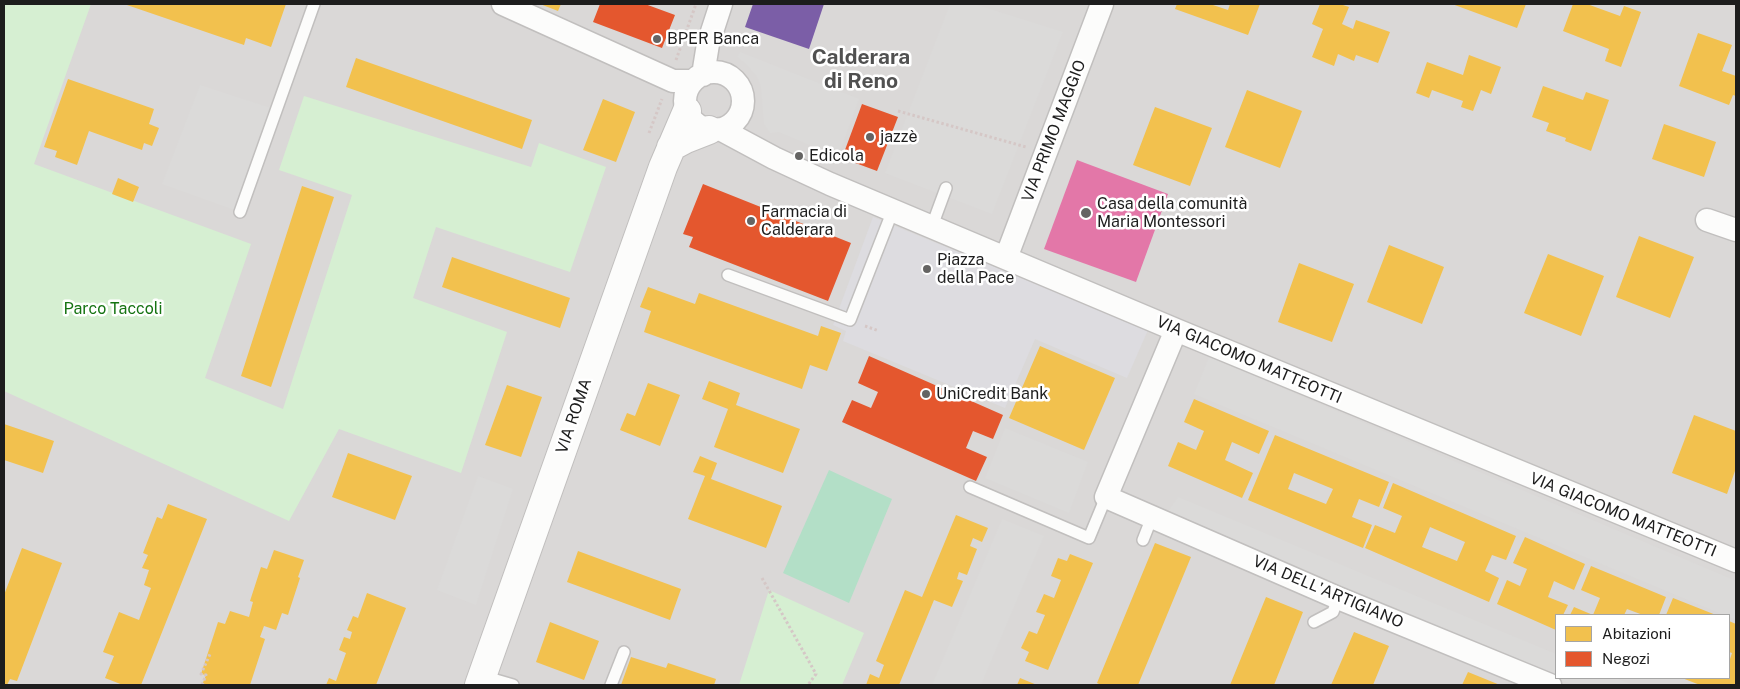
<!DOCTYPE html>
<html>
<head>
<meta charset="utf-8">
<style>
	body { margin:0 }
	#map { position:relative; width:1740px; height:689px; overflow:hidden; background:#ebe8e5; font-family:"Public Sans",sans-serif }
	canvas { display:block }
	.frame { position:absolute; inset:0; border:5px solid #1d1d1d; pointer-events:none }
	.legend { position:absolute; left:1555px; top:614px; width:175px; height:65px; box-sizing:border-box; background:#fff; border:1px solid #a5a5a5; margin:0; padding:6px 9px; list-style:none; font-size:15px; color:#1d1d1d }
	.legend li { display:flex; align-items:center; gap:10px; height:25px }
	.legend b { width:25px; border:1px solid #a5a5a5 }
</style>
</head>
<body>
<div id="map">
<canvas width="1740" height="689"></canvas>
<div class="frame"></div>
<ul class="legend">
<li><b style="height:14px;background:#f2c14e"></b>Abitazioni</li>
<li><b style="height:14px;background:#e4572e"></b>Negozi</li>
</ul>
</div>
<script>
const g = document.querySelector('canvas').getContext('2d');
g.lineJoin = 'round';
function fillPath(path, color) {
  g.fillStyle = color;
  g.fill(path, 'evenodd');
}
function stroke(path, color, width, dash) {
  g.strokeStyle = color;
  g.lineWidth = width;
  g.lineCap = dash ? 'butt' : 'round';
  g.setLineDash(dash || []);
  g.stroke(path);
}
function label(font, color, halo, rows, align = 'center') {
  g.font = font + ' "Public Sans",sans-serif';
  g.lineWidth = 5;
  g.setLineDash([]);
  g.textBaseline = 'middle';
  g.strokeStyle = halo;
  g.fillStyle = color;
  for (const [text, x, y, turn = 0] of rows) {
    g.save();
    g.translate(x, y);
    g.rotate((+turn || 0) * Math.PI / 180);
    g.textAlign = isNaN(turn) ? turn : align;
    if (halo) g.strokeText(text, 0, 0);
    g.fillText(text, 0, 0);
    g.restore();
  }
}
fillPath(new Path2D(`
	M4,4H1736V685H4ZM1556,615H1729V678H1556Z`), '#dad8d7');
fillPath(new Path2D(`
	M4,4H91L34,164L251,244L205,378L283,409L352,195L279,170L304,96L531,167L539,143L606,167L570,272L436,227L413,298L507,332L461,473L339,429L289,521L4,391Z
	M769,590L864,633L842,685H739Z`), '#d6efd2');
fillPath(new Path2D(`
	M829,470L892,499L849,603L783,573Z`), '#b3dfc7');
fillPath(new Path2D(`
	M950,4H974L1063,32L992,214L885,173Z
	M740,52L859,99L838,157L779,132L770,133L764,124L761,87L757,77L746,64L737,57Z
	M200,85L277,110L240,212L162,184Z
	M1209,357L1736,581V620L1194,394Z
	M1005,428L1088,462L1069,513L985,478Z
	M478,476L513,489L476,605L437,590Z
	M1178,497L1556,654V678H1615L1633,685H1574L1166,514Z
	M1002,519L1044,536L981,685H932Z`), '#dbdad9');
fillPath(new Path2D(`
	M873,217L1148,330L1127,378L1035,339L1005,408L843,341L846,331L833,325Z`), '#dddce0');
fillPath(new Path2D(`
	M124,4H286L271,47L246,38L244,45Z
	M540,4H561L558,11Z
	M1177,4H1210L1228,10L1230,4H1260L1248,35L1175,9Z
	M1320,4H1340L1349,7L1342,24L1353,29L1356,20L1390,32L1378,63L1356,55L1354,61L1338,54L1334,66L1312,57L1323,29L1312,24Z
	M1452,4H1526L1517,28Z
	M1573,4H1587L1620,16L1624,6L1641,12L1621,67L1605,61L1609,49L1563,31Z
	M1698,33L1732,45L1722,71L1736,76V96L1733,95L1729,105L1679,86Z
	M1469,55L1501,67L1491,94L1481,90L1473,111L1461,107L1463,101L1432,90L1429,98L1416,93L1427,62L1463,75Z
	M356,58L532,120L522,149L346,87Z
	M68,79L154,109L149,124L159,128L152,146L144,143L142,150L89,131L77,165L55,157L57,151L44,147Z
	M1543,86L1583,100L1586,92L1609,100L1591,151L1565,141L1566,138L1546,131L1549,123L1532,117Z
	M1247,90L1302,111L1280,168L1225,147Z
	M603,99L635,112L616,162L583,150Z
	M1155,107L1212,128L1190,186L1133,165Z
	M1664,124L1716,142L1704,177L1652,159Z
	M118,178L139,187L133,202L112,194Z
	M302,186L334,197L271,387L241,376Z
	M1639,236L1694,257L1670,318L1616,297Z
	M1389,245L1444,267L1422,324L1367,302Z
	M1548,254L1604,276L1581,336L1524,313Z
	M452,257L570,298L560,328L442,287Z
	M1299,263L1354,284L1332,342L1278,322Z
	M648,287L695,304L699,293L818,336L821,326L841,333L827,371L810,365L802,389L644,332L651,311L640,307Z
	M1040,346L1115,378L1084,450L1009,418Z
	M709,381L740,393L736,405L800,429L783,473L714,447L728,409L702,399Z
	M648,383L680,395L660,446L620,430L627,413L635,416Z
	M507,385L542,397L521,457L485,445Z
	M1194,399L1269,431L1259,454L1232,442L1225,460L1253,473L1242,498L1168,466L1178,442L1196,450L1204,431L1184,422Z
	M1694,415L1736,431V468L1727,494L1672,473Z
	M4,424L54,441L43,473L4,460Z
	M1275,435L1389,482L1379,507L1359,499L1352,517L1372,525L1363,548L1248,500ZM1294,473L1333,489L1326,504L1288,489Z
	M348,453L412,476L395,520L332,497Z
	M700,456L717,463L711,479L782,506L766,548L688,519L705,476L693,472Z
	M1393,483L1516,536L1506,560L1492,555L1485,571L1499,578L1489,602L1365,548L1375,525L1395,533L1402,516L1383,508ZM1430,527L1465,542L1457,561L1422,547Z
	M168,504L207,519L141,685H123L105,678L114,656L103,652L119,612L139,620L151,588L144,585L149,570L142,568L148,555L143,553L157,517L162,519Z
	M956,515L988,528L982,542L973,538L970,546L977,549L967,575L959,572L957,579L963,581L952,607L934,600L899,685H866L870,674L879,678L884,665L876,661L905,590L922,597Z
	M1525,537L1585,564L1574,590L1554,581L1548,597L1568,605L1563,615H1556V630L1497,604L1507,580L1520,586L1527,569L1513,563Z
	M1155,543L1191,557L1138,685H1101L1097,683Z
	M22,548L62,563L17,681L10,679L7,685H4V595Z
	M274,550L304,560L298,577L300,578L288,615L282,613L276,630L264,626L260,637L265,639L250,685H202L206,675L201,674L218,622L225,624L230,611L249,617L253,602L250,601L261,567L267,569Z
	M578,551L681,589L670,620L567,582Z
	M1070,554L1093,563L1048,670L1025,661L1029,652L1021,648L1029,631L1037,634L1045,615L1036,612L1044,594L1054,598L1061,580L1051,576L1058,558L1067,561Z
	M1591,566L1666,597L1659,615H1643L1627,609L1624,615H1570L1574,607L1593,615L1600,598L1581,590Z
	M367,593L406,608L376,685H326L329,678L336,681L346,653L339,650L344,637L350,639L352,632L347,630L353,616L358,618Z
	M1266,597L1303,612L1274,685H1230Z
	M1673,598L1716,615H1666Z
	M1729,621L1736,624V685H1700L1682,678H1729V662L1732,653L1729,652Z
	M550,622L599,641L584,680L536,662Z
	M1354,632L1389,646L1373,685H1331Z
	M631,657L666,668L668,663L716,679L714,685H621Z
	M1468,672L1500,685H1462Z
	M1020,678L1037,685H1017Z`), '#f2c14e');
fillPath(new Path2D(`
	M600,4H645L675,15L662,48L593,22Z
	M862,104L898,117L877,171L842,158Z
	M703,184L851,243L828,301L689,247L693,237L683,234Z
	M869,356L1003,415L993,439L973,431L966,448L987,457L976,481L842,422L852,400L871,408L878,392L858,383Z`), '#e4572e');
fillPath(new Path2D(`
	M753,4H824L809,49L745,27Z`), '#7b5ea7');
fillPath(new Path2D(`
	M1077,160L1168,194L1136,282L1044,249Z`), '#e377a8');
const service = new Path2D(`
	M240,212L314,4
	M932,226L946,188
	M728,275L850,320L893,210
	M970,487L1089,538L1106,497
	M1143,540L1152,517
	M1314,622L1333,612L1338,598
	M482,676L513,685
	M611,685L624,652`);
const minor = new Path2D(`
	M503,4L673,81H693
	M685 101a29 29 0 1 1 58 0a29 29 0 1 1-58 0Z
	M703,75L708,44L721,4
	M720,129L774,158L830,184L1176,330L1736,561
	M1707,220L1736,230
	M1006,258L1102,4
	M1176,330L1106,497L1338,598L1550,685`);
const tertiary = new Path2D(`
	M671,147L686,139L709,130
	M479,685L663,167L687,111`);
stroke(service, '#c1bfbe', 14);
stroke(minor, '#c1bfbe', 25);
stroke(tertiary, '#c1bfbe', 30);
stroke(new Path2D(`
	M676,60L696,4
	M898,111L1026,147
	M649,133L662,99
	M865,326L879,331
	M762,578L816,674L808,685
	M202,685L206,675L201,674L210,654`), '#d5c7c6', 3, [2.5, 2.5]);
stroke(service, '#fcfcfb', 11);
stroke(minor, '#fcfcfb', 22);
stroke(tertiary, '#fcfcfb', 28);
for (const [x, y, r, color] of [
	[657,39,5,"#656463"],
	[870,137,5,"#656463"],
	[799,156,5,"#656463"],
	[1086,213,6,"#656463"],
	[751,221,5,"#656463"],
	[927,269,5,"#656463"],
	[926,394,5,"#656463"]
]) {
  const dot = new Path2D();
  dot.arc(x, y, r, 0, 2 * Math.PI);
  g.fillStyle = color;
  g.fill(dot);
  stroke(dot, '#fff', 2);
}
label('16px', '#1d1d1d', '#fff', [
	["BPER Banca",667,39],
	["jazzè",880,137],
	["Edicola",809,156],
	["Casa della comunità",1097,204],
	["Maria Montessori",1097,222],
	["Farmacia di",761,212],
	["Calderara",761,230],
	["Piazza",937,260],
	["della Pace",937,278],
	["UniCredit Bank",936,394]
], 'left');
label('16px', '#1d1d1d', '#fff', [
	["VIA PRIMO MAGGIO",1054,131,-69],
	["VIA GIACOMO MATTEOTTI",1249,360,23],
	["VIA ROMA",574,416,-71],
	["VIA GIACOMO MATTEOTTI",1623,515,22],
	["VIA DELL'ARTIGIANO",1328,592,23]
]);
label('16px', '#157312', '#fff', [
	["Parco Taccoli",113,309]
]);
label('bold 21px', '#505050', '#fff', [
	["Calderara",861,58],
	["di Reno",861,82]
]);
</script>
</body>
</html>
